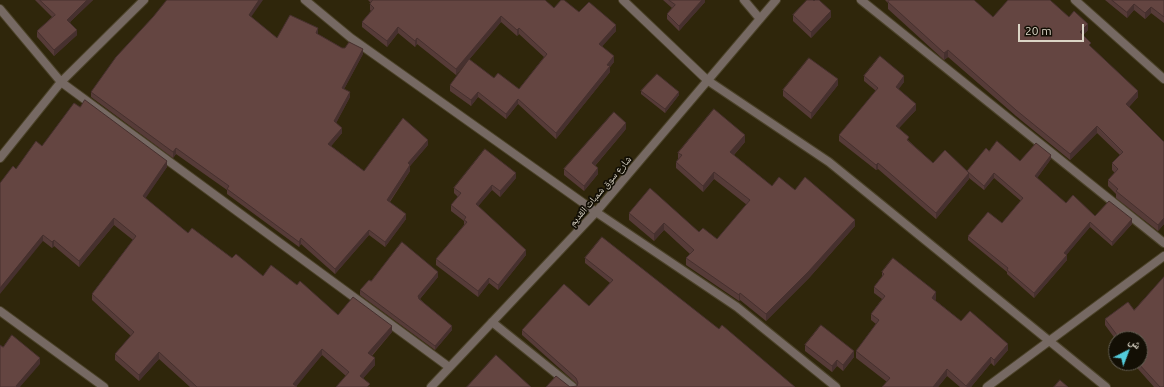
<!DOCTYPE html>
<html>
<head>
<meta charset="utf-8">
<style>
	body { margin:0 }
	#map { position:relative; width:1164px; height:387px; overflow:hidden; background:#2f260b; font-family:Ubuntu,"Noto Naskh Arabic",sans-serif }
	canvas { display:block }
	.north { position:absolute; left:1108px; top:331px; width:40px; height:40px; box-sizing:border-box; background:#130f05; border:1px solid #635e52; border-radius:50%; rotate:42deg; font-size:11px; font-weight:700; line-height:16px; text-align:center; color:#dbd5c6 }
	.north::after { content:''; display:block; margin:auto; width:14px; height:18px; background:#53cbdb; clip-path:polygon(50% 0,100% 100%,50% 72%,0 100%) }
	.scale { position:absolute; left:1018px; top:24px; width:66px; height:18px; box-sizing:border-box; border:2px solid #dbd5c6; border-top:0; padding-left:5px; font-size:12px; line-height:14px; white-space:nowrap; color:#dbd5c6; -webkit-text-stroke:3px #130f05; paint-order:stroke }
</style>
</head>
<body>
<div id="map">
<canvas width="1164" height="387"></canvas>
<div class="north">ش</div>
<div class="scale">20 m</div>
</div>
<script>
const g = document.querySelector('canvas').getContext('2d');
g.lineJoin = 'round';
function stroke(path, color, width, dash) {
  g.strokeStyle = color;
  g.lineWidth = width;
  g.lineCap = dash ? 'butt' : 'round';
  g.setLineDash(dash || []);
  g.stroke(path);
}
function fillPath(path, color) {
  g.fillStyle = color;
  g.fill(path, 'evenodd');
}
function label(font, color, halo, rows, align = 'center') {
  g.font = font + ' Ubuntu,"Noto Naskh Arabic",sans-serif';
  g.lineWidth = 3.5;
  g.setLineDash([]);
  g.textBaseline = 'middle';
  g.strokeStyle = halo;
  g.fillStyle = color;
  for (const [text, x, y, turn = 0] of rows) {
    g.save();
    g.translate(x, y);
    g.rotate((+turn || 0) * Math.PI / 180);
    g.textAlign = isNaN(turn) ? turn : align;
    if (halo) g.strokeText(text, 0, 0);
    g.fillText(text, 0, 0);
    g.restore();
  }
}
const minor = new Path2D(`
	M305,0L351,38L596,212L737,307L836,387
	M623,0L707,80L829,162L1106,387
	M744,0L760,19
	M861,0L1164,243
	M1075,0L1164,79
	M0,9L61,82L449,367
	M0,158L61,82L144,0
	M0,311L104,387
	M492,322L573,387
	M431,387L596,212L776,0
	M987,387L1164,256`);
stroke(minor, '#4b4229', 10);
stroke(minor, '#766963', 8);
fillPath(new Path2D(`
	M35,0H93L70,22L77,35L54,56L37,37V31L52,17Z
	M368,0H545L554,8L579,12L616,31L602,46L614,62L610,67V72L556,139L518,104L506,119L478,97L471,106L450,91V85L494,78L519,89L544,57L519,34L517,36L501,22L456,75L417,44L415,47L398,33L387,47L362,27V22L371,11L370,10V4L371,3Z
	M663,0H705V2L679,31L667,19V14L672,8Z
	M885,0H974L993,17H1069L1088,30L1083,35L1091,47L1138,97L1129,107L1164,142V224L1158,231L1116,198V194L1108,186V180L1115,173L1112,170V163L1120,155L1097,133L1070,160L1016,116L948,57L944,60L888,9V3Z
	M1105,0H1164V23L1151,13L1145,19L1134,10L1127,18Z
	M793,15L831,17L811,38L793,21Z
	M251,17L277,38L318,33V34L342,48L363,54L344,89L350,97L336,123L342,133L331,146L364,171L428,145L410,166V171L390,202L406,219L385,247L369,235L335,274L301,244L299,247L227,194V190L176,154L173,158L91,97V92Z
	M864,76L904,82L898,89L916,110L899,128L909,141L933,163L967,171L989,151L1020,161L1051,159L1037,178L1066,203L1095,216L1132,224L1112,246L1090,227L1066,255L1067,260L1034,298L1007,274V272L968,240V236L1002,223L1021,201L994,178L984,190L969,178V179L936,219L878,169L876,170L839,141V135L876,91L864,81Z
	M838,85L811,119L783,96V90Z
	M641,91L679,95L665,113L641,94Z
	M626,129L595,166L598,174L584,191L564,175V169Z
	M745,142L734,155L772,186L795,190L855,226L809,278L766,321L740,300L739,301L686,265V258L690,254L664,230L654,241L629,220V213L699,232L717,239L747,205L714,179L703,192L676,168V162L678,159V153Z
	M167,167L145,198L188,233L263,276L338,315L392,332L372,356L375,365L363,378L370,387L346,376L322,355L296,386L297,387H190L159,359L139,381L115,360V354L131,336L92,300V294L133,240L114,225L79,267L54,246L52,248L43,241L16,169Z
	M516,178L500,197L492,190L478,206L526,255L498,290L489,283L478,297L436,265V259L464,225V221L451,211V205L458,197L454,193V188Z
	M585,258L719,329L795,387H570L577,386V385L576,383L522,335V330L589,306L610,283L585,263Z
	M882,272L936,299L935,300L961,321L1008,350L994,366L991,363L971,387H960L947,376L938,387H882L887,382L856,358V351L876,324L871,320V314L882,299L874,293V287L882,277Z
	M438,277L420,299L452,330L435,350L360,295V290L371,281Z
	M1164,277V387H1154L1138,369L1133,363H1140V339H1116V340L1105,325V319L1128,302L1134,310Z
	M805,345L854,357L843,371L837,366L832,372L805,351Z`), '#563b38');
fillPath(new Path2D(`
	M87,0H93L67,25V20Z
	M259,0H263L249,20V15Z
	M702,0H705V2L679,31V26Z
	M1134,4V10L1127,18V12Z
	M1151,7V13L1145,19V13Z
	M831,11V17L811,38V32Z
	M501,16V22L456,75V69Z
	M1088,24V30L1080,38V32Z
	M616,25V31L599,50V44Z
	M398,27V33L387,47V41Z
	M318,28V33L316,39V33Z
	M519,28V34L517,36V30Z
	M77,30V35L54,56V50Z
	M417,38V44L415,47V41Z
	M363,49V54L342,93V88Z
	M948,50V57L944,60V53Z
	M614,56V62L610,67V72L556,139V133Z
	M904,76V82L896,93V87Z
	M838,79V85L811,119V113Z
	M1138,91V97L1126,110V104Z
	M350,92V97L334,127V121Z
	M478,92V97L471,106V100Z
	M679,92V95L665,113V109Z
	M518,99V104L506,119V114Z
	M916,104V110L896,131V126Z
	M626,123V129L592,169V163Z
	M1097,126V133L1070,160V154Z
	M342,128V133L328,150V144Z
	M745,135V142L730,159V152Z
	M428,140V145L410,166V171L387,205V200L408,163Z
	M176,148V154L173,158V152Z
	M1051,155V159L1035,181V176Z
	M167,161V167L143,202V196Z
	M878,163V169L876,170V165Z
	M598,168V174L584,191V186Z
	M714,172V179L703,192V186Z
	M516,173V178L500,197V191Z
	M969,173V179L936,219V213Z
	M994,173V178L984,190V186Z
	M492,185V190L476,209V204Z
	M406,214V219L385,247V242Z
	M114,218V225L79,267V261Z
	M1164,218V224L1158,231V225Z
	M1132,219V224L1112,246V242Z
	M855,220V226L809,278L766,321V314Z
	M1090,222V227L1064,258V253Z
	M664,223V230L654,241V234Z
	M369,230V235L335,274V269Z
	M43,235V241L0,294V288Z
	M301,238V244L299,247V242Z
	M54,240V246L52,248V242Z
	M526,250V255L498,290V285Z
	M1067,255V260L1034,298V293Z
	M438,272V277L418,301V296Z
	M489,278V283L478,297V291Z
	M936,292V299L932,304V298Z
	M740,293V300L739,301V295Z
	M392,326V332L368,359V353Z
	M452,326V330L435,350V346Z
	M1008,344V350L994,366V360Z
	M322,349V355L296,387L293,384Z
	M854,351V357L843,371V365Z
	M159,352V359L139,381V375Z
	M991,357V363L971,387H966Z
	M40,358V364L20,387H16V386Z
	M375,358V365L360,382V376Z
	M837,360V366L832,372V366Z
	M947,369V376L938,387H933Z`), '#46302e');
const building = new Path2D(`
	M40,0H87L67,20L77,30L54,50L37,31L55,15Z
	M167,0H259L249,15L277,38L290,15L318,28L316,33L342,48H345L349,42L363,49L342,88L350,92L334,121L342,128L328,144L364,171L403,118L428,140L408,163L410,165L387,200L406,214L385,242L369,230L335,269L301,238L299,242L227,189L229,186L176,148L173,152L91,92L116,57L153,17Z
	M373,0H545L554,8L561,0H564L579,12L589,2L616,25L599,44L614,56L607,65L610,66L556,133L518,99L506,114L478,92L471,100L450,85L469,59L494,78L498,73L519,89L547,54L519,28L517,30L501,16L456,69L417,38L415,41L398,27L387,41L362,22L374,8L370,4Z
	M669,0H702L679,26L667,14L675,5Z
	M807,0H813L814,1L815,0H819L831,11L811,32L793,15Z
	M890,0H974L993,17L1008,0H1050L1069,17L1074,11L1088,24L1080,32L1091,43L1089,45L1138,91L1126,104L1164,142V218L1158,225L1116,191L1118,189L1108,180L1118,169L1112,163L1123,152L1097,126L1070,154L1016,110L948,50L944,53L888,2Z
	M1112,0H1164V17L1151,7L1145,13L1134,4L1127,12Z
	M880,56L904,76L896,87L916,104L896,126L909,137L907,140L933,163L945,150L969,173L936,213L878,163L876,165L839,135L878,88L864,76Z
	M809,58L838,79L811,113L783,90Z
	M657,74L679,92L665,109L641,91Z
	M85,100L167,161L143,196L188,233L192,228L232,258L236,254L263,276L271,265L297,285L300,281L338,315L353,297L392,326L368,353L375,358L360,376L370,384L367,387H336L349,372L322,349L293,384L297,387H197L159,352L139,375L115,354L134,332L92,294L136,236L114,218L79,261L54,240L52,242L43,235L0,288V183L13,166L16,169L36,141L42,146L74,103L80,107Z
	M714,109L745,135L730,152L772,186L779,177L795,190L805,177L855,220L809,271L766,314L740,293L739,295L686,258L694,250L664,223L654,234L629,213L650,188L699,232L703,228L717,239L750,200L714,172L703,186L676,162L682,155L678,153Z
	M614,112L626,123L592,163L598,168L584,186L564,169Z
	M997,141L1020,161L1036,143L1051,155L1035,176L1066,203L1073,195L1095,216L1109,201L1132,219L1112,242L1090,222L1064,253L1067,255L1034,293L1007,270L1008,268L968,236L988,212L1002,223L1023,198L994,173L984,186L967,171L986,148L989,151Z
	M485,149L516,173L500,191L492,185L476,204L526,250L498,285L489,278L478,291L436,259L467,222L464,220L466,217L451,205L461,193L454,188Z
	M602,237L719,329L722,325L795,387H546L556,376L570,387L577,386L578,383L576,378L522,330L564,284L589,306L613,280L585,258Z
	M402,242L438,272L418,296L419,299L452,326L435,346L360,290L369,280L371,281Z
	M893,258L936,292L932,298L961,321L970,311L1008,344L994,360L991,357L966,386L947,369L933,387H882L890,378L856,351L879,320L871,314L885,296L874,287L884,274L882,272Z
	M1164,277V387H1160L1138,363H1140V339H1120L1105,319L1128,302L1134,310Z
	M821,325L854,351L843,365L837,360L832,366L805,345Z
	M12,335L40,358L16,386L17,387H0V345L3,347Z
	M496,355L531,387H467Z
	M1060,380L1068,387H1054Z`);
fillPath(building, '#644541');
stroke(building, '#46302e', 1);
label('10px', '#dbd5c6', '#130f05', [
	["شارع سوق شمبات القديم",600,191,-49]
]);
</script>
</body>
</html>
